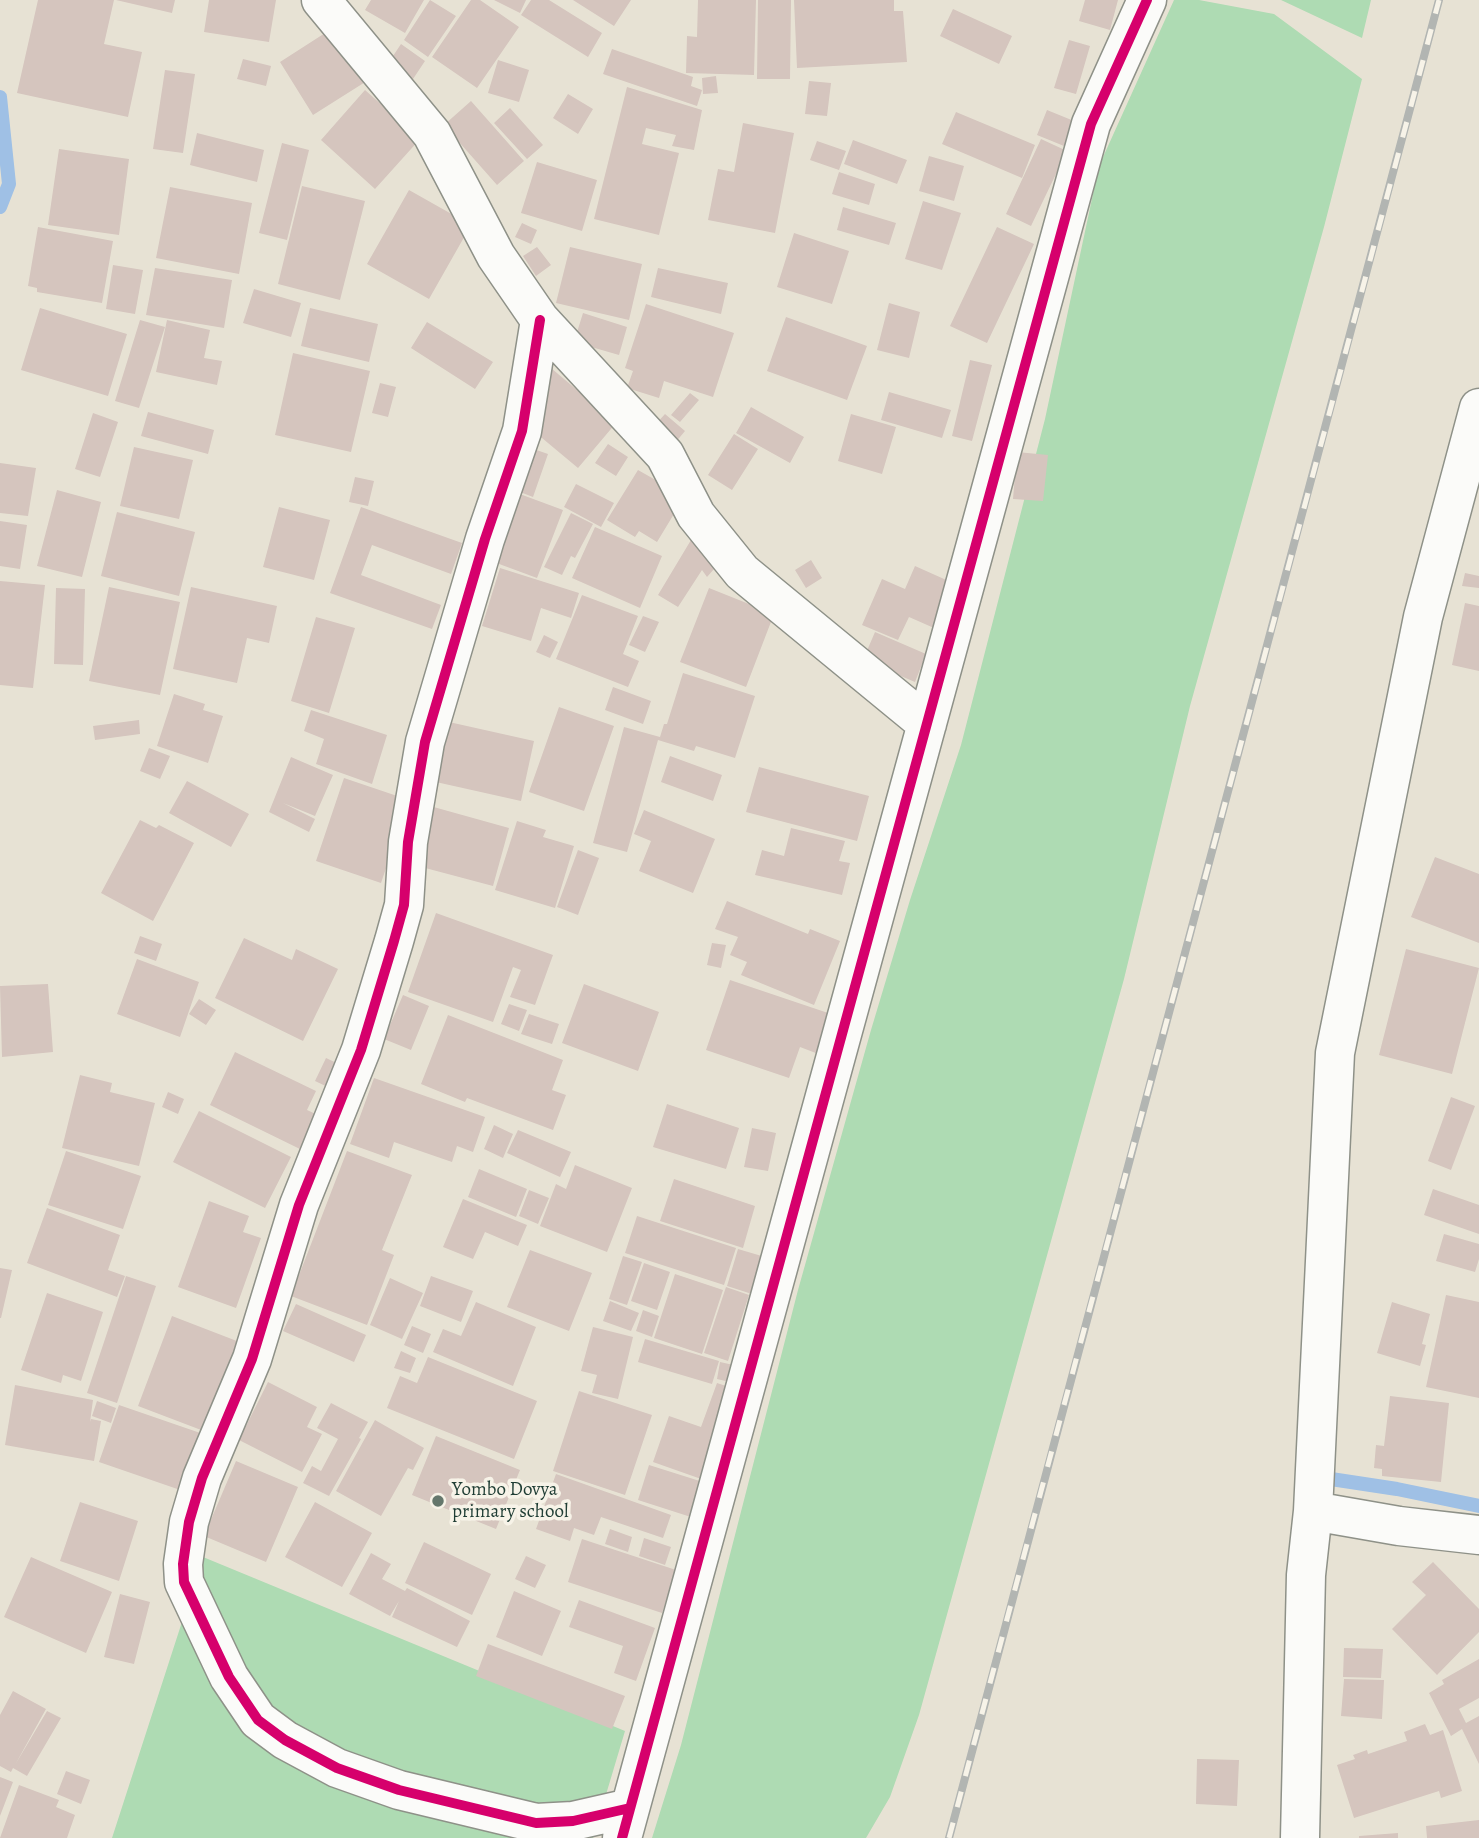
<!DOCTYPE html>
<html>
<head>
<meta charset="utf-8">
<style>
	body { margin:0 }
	canvas { display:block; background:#e7e2d4 }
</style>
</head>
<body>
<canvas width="1479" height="1838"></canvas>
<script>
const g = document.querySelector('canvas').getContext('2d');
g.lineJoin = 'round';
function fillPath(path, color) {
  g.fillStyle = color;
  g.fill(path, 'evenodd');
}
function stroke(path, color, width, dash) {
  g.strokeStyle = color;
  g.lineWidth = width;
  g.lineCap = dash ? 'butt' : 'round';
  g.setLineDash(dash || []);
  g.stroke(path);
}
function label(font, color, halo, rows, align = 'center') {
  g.font = font + ' Alegreya,serif';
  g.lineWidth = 7;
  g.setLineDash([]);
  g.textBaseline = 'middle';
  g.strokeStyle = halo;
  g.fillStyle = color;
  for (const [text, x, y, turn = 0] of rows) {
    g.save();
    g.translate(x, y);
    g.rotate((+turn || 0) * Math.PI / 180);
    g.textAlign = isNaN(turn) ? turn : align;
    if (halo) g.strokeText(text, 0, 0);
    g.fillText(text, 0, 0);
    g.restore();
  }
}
fillPath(new Path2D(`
	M1174,0H1199L1274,14L1362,79L1324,227L1190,706L1124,979L919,1715L890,1797L866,1838H652L681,1745L798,1290L871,1030L910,900L961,745L1045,419L1099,166Z
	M1281,0H1371L1362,38Z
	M203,1557L625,1731L593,1838H112Z`), '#aedbb3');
stroke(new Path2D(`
	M0,97L9,184L0,207
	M1331,1479L1397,1489L1479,1506`), '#9fc0e5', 14);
fillPath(new Path2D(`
	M38,0H114L104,44L142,52L128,117L17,93Z
	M116,0H175L172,13Z
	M209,0H276L269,42L204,32Z
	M371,0H424L405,33L365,10Z
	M430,0L456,16L428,57L404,40Z
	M471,0H480L519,27L477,88L432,57Z
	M494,0H526L520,13Z
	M531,0H549L602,33L588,57L521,15Z
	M573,0H631L614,26Z
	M698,0H756L754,75L686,73L687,36L697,37Z
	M758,0H791L790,79H757Z
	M794,0H894V11H903L907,62L797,68Z
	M1085,0H1118L1110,30L1079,21Z
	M953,9L1012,36L999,64L940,36Z
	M336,26L370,79L313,115L280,62Z
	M1069,40L1090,46L1076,94L1054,88Z
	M401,44L425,61L413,79L389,62Z
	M612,49L693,77L691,86L702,90L697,106L603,74Z
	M243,59L271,66L266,86L237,79Z
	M498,60L529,70L519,102L488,93Z
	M165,70L195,74L183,153L153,149Z
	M716,76L718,93L703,94L702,78Z
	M809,81L831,83L827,116L805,114Z
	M627,87L702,110L694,150L672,146L676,135L646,128L642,144L679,153L659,235L594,219Z
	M365,90L420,139L375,189L321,140Z
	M568,94L593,109L578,134L553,118Z
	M471,101L524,161L497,185L444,125Z
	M510,108L543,145L527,159L494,123Z
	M1047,110L1074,121L1064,146L1037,135Z
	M956,112L1035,145L1022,178L942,144Z
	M743,123L794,133L775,233L708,220L718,169L734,172Z
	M197,133L264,150L257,182L190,165Z
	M1041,139L1067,151L1031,226L1006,214Z
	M853,140L907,160L897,184L844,164Z
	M817,141L846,151L839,170L810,160Z
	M282,143L309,150L287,240L259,233Z
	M59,149L129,159L119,235L48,225Z
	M929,156L964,166L954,201L919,191Z
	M537,162L597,180L582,231L521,213Z
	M839,172L875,184L869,205L832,194Z
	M302,186L365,201L340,300L278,284Z
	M170,187L252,203L239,274L156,258Z
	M409,190L471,225L429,299L367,264Z
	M923,201L961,213L942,270L905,259Z
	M843,207L896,223L889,245L837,230Z
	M522,223L537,230L531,244L515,237Z
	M38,227L113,241L102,303L37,292V288L28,286Z
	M997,227L1034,244L987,343L950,326Z
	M794,233L849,251L832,304L777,287Z
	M537,247L551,265L536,276L523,256Z
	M570,247L642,264L629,320L556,303Z
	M113,265L143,270L135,314L106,309Z
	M155,268L232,280L224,328L146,315Z
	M658,268L728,283L721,314L651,297Z
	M254,289L301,303L291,337L243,323Z
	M889,303L920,312L909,358L877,350Z
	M646,304L734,333L713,397L664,381L659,398L627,388L633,371L625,368Z
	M40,308L127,334L108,396L21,370Z
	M310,308L378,324L369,362L301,346Z
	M583,313L627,327L619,355L574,342Z
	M786,317L867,346L847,400L767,371Z
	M140,320L165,327L139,408L115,401Z
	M167,320L210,330L204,358L222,361L217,385L156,372Z
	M427,322L493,362L475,389L411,348Z
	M293,353L370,371L351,452L275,435Z
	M970,360L992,365L972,441L952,436Z
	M551,368L616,423L578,468L524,423Z
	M380,383L396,387L388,417L372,413Z
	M889,392L951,410L942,438L881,420Z
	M690,393L699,400L680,422L671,415Z
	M751,407L804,437L790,463L736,433Z
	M148,412L214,430L208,454L141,436Z
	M93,413L118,422L100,477L75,469Z
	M665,414L685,431L675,443L654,426Z
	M851,414L896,427L882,474L838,461Z
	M734,434L758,449L732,490L708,475Z
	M608,444L628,457L616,476L595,463Z
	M522,445L548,454L533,497L507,487Z
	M134,447L193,460L179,519L120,506Z
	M1017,452L1048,455L1043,501L1013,499Z
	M0,463L36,468L28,516L0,513Z
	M638,470L668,487L663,494L680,504L657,542L639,531L635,537L607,520Z
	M355,477L374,481L368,506L349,502Z
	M576,484L614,503L601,527L564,507Z
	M57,490L101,502L82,577L37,566Z
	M509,490L563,510L537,578L483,558Z
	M279,507L330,520L314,580L263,567Z
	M361,507L462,543L451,574L372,545L361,575L441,605L432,629L330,593Z
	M117,512L195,532L179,596L101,576Z
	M571,513L593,524L575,558L571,556L562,575L544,567Z
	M0,521L27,525L20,569L0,566Z
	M595,527L662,556L640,608L572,578Z
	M694,535L722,560L707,577L702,570L678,607L658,595Z
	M811,560L822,578L806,588L795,570Z
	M915,566L953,583L934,628L909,617L898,640L862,625L882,579L905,589Z
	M500,568L579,593L571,618L541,608L531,641L482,626Z
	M1465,573L1479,576V588L1462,586Z
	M0,581L45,585L33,688L0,685Z
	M109,587L180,602L160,695L89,681Z
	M191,587L277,606L269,643L247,638L237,683L173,669Z
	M56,588L85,589L83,665L54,664Z
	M709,588L774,614L746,687L680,662Z
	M582,595L638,616L623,654L639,661L628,687L556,659Z
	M1465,603L1479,606V671L1452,665Z
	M643,616L659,622L645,652L629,645Z
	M316,617L355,628L329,713L291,701Z
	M875,632L926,654L915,682L863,660Z
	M544,635L558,642L550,658L536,652Z
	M683,673L755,696L735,758L696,746L694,751L658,740L627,852L593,843L624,727L660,737L664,724H667Z
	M613,687L651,701L643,724L605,710Z
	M174,694L205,704L203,710L223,716L208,763L157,746Z
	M559,707L614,726L584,811L529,792Z
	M311,710L387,735L372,784L316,764L324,739L304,731Z
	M139,720L140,734L95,740L93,726Z
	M440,720L534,741L521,801L427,780Z
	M149,748L170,756L160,779L140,771Z
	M670,756L722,775L713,801L661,782Z
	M291,757L333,775L315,816L283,803L315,819L309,832L269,812Z
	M759,767L869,796L857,841L746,812Z
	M344,778L409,800L381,883L316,861Z
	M187,781L249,814L231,847L169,813Z
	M430,806L509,828L493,886L414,865Z
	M644,810L715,839L693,893L639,871L651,841L634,834Z
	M140,820L156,828L159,825L194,843L153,921L101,893Z
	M517,821L546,830L543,837L574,846L555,908L495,890Z
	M791,828L845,841L839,861L850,863L842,895L755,875L762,850L784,856Z
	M578,850L599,858L578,915L557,907Z
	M1435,857L1479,874V943L1411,917Z
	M727,901L808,934L810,929L840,941L814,1005L741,975L747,962L730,955L738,937L715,929Z
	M436,913L553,955L535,1005L510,997L521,970L513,967L493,1022L408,992Z
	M140,936L162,944L156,961L134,953Z
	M244,938L292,960L296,949L338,969L303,1041L215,998Z
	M712,943L726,945L721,968L707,965Z
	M1406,949L1479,968L1452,1074L1379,1055Z
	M137,959L199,982L180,1037L117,1014Z
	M730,980L834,1015L821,1055L800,1047L789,1078L706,1050Z
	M48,984L53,1052L2,1057L0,986Z
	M584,984L659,1012L638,1071L562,1043Z
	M403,995L429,1006L411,1050L384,1039Z
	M199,999L216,1010L206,1025L189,1014Z
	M509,1004L527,1010L519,1031L501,1024Z
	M529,1014L559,1024L552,1044L521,1034Z
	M448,1015L563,1060L552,1090L566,1095L553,1130L467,1098L465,1102L421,1084Z
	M235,1052L316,1091L307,1110L318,1115L302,1150L210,1105Z
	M326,1058L345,1067L334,1090L315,1081Z
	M80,1075L112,1083L110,1092L155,1103L139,1166L62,1148Z
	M374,1078L485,1117L473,1152L457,1146L452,1162L394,1142L389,1158L350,1144Z
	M168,1092L184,1099L178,1114L162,1107Z
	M1451,1097L1475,1106L1451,1170L1428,1161Z
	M667,1104L739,1128L726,1169L653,1147Z
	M199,1111L291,1157L265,1208L173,1162Z
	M494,1125L513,1134L503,1158L484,1149Z
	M752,1128L776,1133L768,1171L744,1167Z
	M518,1130L571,1152L560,1177L507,1153Z
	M66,1151L141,1176L123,1229L48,1205Z
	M347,1151L412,1175L382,1250L394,1255L367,1325L291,1296Z
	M575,1165L632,1188L607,1252L540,1226L556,1184L566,1189Z
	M479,1169L527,1189L516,1217L468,1197Z
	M674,1179L755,1206L743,1248L660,1221Z
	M1433,1189L1479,1205V1234L1424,1215Z
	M529,1190L549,1198L538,1224L519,1216Z
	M463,1199L527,1225L518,1246L485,1232L473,1259L443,1247Z
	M209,1201L249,1216L243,1232L261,1238L236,1308L178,1287Z
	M47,1208L120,1235L108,1270L125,1276L117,1297L27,1263Z
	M637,1216L736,1248L724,1285L625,1253Z
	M1444,1234L1479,1244V1259L1475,1272L1436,1261Z
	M738,1249L765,1257L752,1294L727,1286Z
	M530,1250L592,1273L569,1331L507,1307Z
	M623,1256L642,1262L627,1305L609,1299Z
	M644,1263L670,1272L657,1310L631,1301Z
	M0,1268L12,1270L1,1318H0Z
	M675,1274L723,1290L702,1354L654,1338Z
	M126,1276L156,1286L117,1403L87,1393Z
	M431,1276L473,1291L461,1322L420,1306Z
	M390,1278L423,1293L402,1339L370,1325Z
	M726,1287L749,1295L728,1361L704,1353Z
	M47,1293L103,1312L81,1381L63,1375L61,1383L21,1370Z
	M1446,1295L1479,1302V1398L1426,1387Z
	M610,1301L639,1313L631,1331L603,1321Z
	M476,1302L536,1327L513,1386L433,1352L443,1329L461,1336Z
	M1392,1302L1430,1314L1422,1344L1426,1345L1420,1366L1377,1353Z
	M296,1304L366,1335L354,1362L283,1331Z
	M643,1310L659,1316L652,1337L636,1331Z
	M172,1316L242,1343L209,1433L138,1406Z
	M412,1326L431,1334L423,1353L404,1345Z
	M593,1327L633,1337L618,1399L592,1393L597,1375L581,1371Z
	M645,1339L719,1361L712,1384L638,1362Z
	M401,1351L416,1358L410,1373L394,1368Z
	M428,1357L537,1401L514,1459L387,1408L400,1376L417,1383Z
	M720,1362L738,1366L734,1383L717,1379Z
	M268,1382L317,1407L307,1427L322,1434L302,1472L239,1440Z
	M717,1383L735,1389L704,1480L653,1462L669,1416L701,1427Z
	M15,1385L93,1400L90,1422L91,1419L101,1421L94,1461L5,1445Z
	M579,1391L652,1415L625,1495L553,1471Z
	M1390,1396L1449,1403L1441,1482L1382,1476V1469L1374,1468L1376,1445L1384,1446Z
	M97,1401L116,1408L111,1423L92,1416Z
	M331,1403L368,1422L359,1438L361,1439L329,1496L303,1483L312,1466L321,1471L338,1439L317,1428Z
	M119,1405L209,1436L189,1493L99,1462Z
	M375,1420L424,1448L413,1470L408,1468L381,1516L336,1491Z
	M436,1436L520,1470L496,1529L412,1495Z
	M236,1461L298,1487L266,1562L204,1536Z
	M649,1465L706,1483L694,1518L638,1500Z
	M556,1474L671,1515L663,1538L601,1517L594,1535L574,1528L570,1541L536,1529Z
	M80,1502L138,1521L119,1581L60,1561Z
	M315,1502L372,1533L342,1587L285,1557Z
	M610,1529L632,1537L628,1552L605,1544Z
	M644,1538L671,1547L665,1565L639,1556Z
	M582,1539L676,1570L662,1613L568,1582Z
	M424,1542L491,1574L472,1615L405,1583Z
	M371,1553L391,1564L382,1579L405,1591L407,1588L470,1621L457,1647L392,1617L399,1601L390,1616L349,1594Z
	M526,1556L546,1565L535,1588L515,1579Z
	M31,1557L112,1592L86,1653L4,1617Z
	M1433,1562L1479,1609V1632L1437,1675L1392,1629L1426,1595L1412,1582Z
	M514,1591L561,1611L542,1656L496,1637Z
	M120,1594L150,1602L134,1664L104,1657Z
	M579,1600L655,1628L636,1681L614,1673L623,1646L569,1627Z
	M488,1644L625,1696L612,1729L476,1676Z
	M1344,1648L1383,1649L1381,1678L1343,1677Z
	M1479,1659V1698L1459,1709L1466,1723L1479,1716V1764L1462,1729L1451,1736L1429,1693L1444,1684L1442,1680Z
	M1344,1679L1384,1680L1382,1719L1341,1716Z
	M13,1691L46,1709L15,1765L47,1711L61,1718L27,1776L13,1768L11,1772L0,1766V1715Z
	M1425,1724L1430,1735L1443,1730L1462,1791L1441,1798L1439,1791L1354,1818L1337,1765L1355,1759L1353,1755L1367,1750L1368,1754L1407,1741L1404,1732Z
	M1197,1759L1239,1760L1237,1806L1196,1804Z
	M66,1771L90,1780L81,1804L57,1794Z
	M0,1777L13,1782L0,1816Z
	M19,1785L59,1800L56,1807L75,1815L67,1838H0Z
	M1479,1820V1838H1427L1426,1826Z
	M1398,1833V1838H1359V1836Z`), '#d5c5be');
const street = new Path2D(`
	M321,0L432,134L496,256L540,320L665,455L696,515L742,572L927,724
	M540,320L522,431L485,539L425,742L408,842L404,905L394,941L361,1050L299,1205L252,1359L202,1478L189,1522L183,1564L184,1582L229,1677L258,1720L285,1740L337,1768L399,1790L536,1823L573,1821L630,1808
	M1313,1511L1399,1526L1479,1535
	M622,1838L1091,124L1147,0
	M1300,1838L1306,1575L1313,1511L1335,1053L1423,617L1479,408`);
stroke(street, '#8e9188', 41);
stroke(street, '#fbfbf9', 38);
const rail = new Path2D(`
	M949,1838C1111,1225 1277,613 1439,0`);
stroke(rail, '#b2b5b2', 8);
stroke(rail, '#f7f3e8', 5, [16]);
stroke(new Path2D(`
	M540,320L522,431L485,539L425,742L408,842L404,905L394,941L361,1050L299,1205L252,1359L202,1478L189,1522L183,1564L184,1582L229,1677L258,1720L285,1740L337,1768L399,1790L536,1823L573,1821L630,1808
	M622,1838L1091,124L1147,0`), '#d6006c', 10);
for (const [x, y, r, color] of [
	[438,1501,7,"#65776c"]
]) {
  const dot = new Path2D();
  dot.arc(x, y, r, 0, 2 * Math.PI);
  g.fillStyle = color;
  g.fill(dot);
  stroke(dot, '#f7f3e8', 2.5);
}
label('19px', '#1f3d34', '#f7f3e8', [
	["Yombo Dovya",452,1490],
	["primary school",452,1512]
], 'left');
</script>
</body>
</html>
